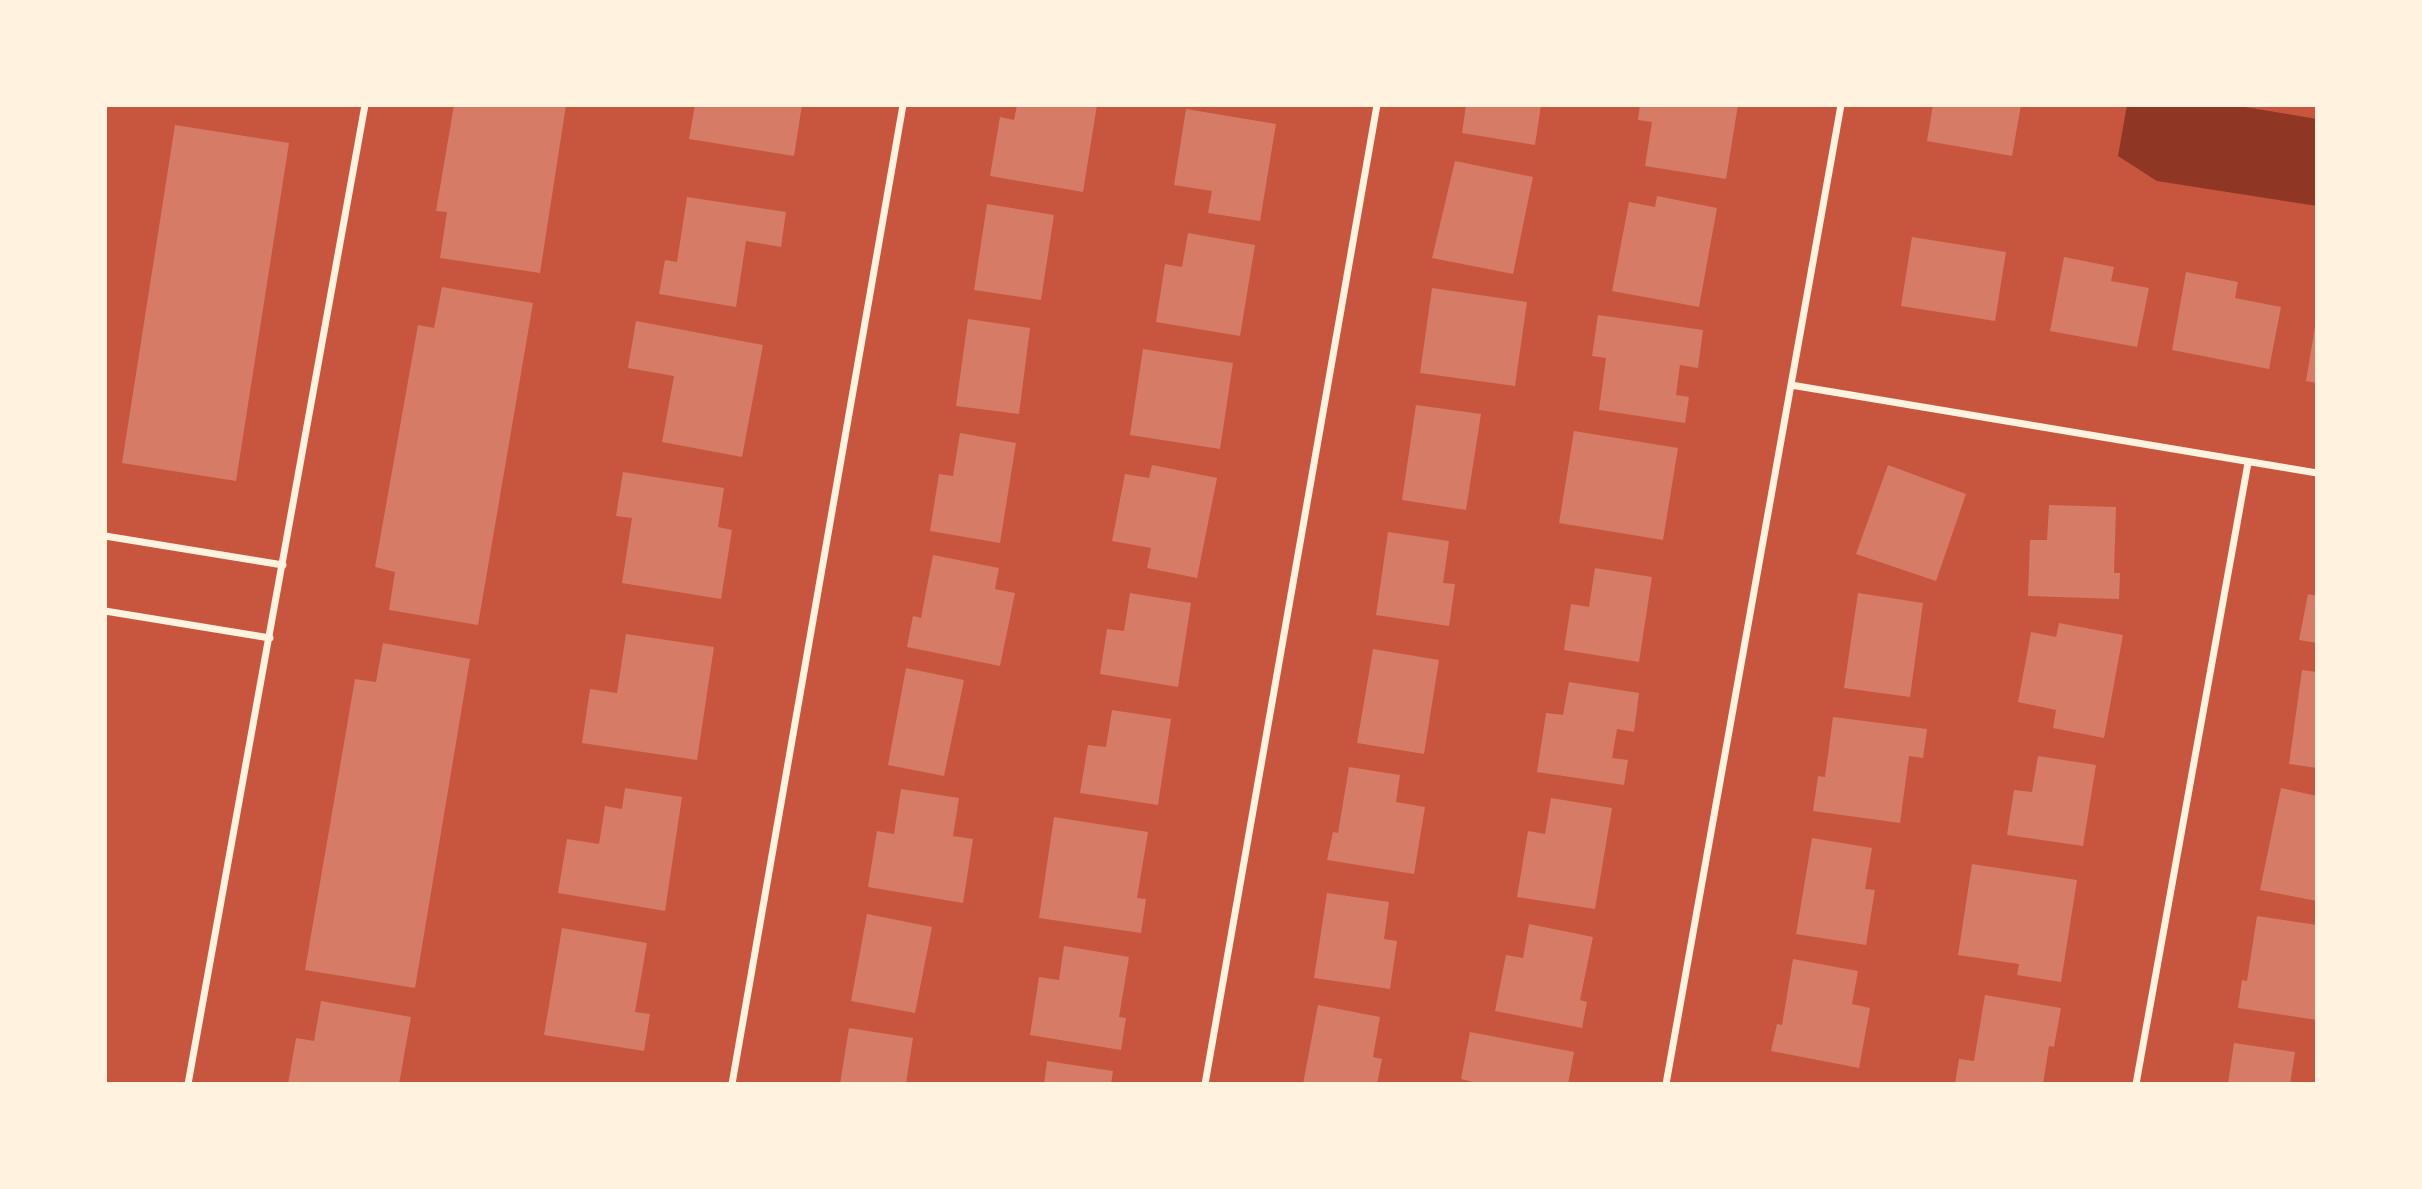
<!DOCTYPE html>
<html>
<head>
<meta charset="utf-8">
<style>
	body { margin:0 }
	#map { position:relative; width:2422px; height:1189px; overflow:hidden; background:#c8553d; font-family:"Asap Condensed",sans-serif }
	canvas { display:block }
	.frame { position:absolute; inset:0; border:107px solid #fff3e0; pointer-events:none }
</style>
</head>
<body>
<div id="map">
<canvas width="2422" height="1189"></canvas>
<div class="frame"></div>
</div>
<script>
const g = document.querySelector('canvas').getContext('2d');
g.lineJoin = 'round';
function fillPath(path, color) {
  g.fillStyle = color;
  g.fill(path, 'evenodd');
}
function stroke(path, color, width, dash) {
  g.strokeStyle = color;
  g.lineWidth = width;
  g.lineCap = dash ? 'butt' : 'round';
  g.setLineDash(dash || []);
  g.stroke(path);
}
fillPath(new Path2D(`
	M2127,105H2233L2317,119V206L2157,181L2118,156Z`), '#8f3625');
fillPath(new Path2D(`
	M454,105H566L540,273L440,258L447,212L436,211Z
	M695,105H802L794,156L689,139Z
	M1017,105H1097L1083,192L990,176L1000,117L1014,120Z
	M1466,105H1541L1535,145L1462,133Z
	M1640,105H1738L1726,179L1645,166L1652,122L1638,120Z
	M1933,105H2021L2012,156L1927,141Z
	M1186,109L1276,124L1260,221L1208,213L1212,191L1174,185Z
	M175,125L289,143L236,481L122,463Z
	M1455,161L1533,177L1513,274L1432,258Z
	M1657,196L1717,208L1699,307L1612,291L1629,202L1655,207Z
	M687,197L786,212L781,247L746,241L736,307L659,294L665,260L677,262Z
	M987,204L1054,215L1041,300L974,290Z
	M1188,233L1255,245L1240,336L1156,322L1165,264L1182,267Z
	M1912,237L2006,252L1995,321L1901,306Z
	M2064,257L2114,267L2111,281L2149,288L2137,347L2050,331Z
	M2186,272L2238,282L2235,298L2281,307L2269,369L2172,350Z
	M442,287L533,303L478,625L389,610L395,572L375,567L418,325L434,328Z
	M1432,288L1527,302L1515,386L1420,373Z
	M1598,315L1703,330L1698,368L1680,365L1676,395L1689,397L1685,423L1599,410L1606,358L1592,356Z
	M968,319L1030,328L1019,414L956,406Z
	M636,321L763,345L742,457L662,442L674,376L628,368Z
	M2316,321H2317V383L2306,381Z
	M1143,349L1233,363L1220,449L1130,435Z
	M1416,405L1481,414L1466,510L1402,500Z
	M1574,431L1678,448L1663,540L1559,523Z
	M960,433L1016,443L1000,543L930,531L939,474L953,476Z
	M1152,465L1217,478L1197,578L1147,568L1151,548L1112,541L1125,474L1149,478Z
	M1888,465L1966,494L1936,581L1856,554Z
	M623,472L724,488L718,527L732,530L721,599L622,583L632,518L616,516Z
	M2049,505L2116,507L2114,573H2120L2119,599L2028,596L2030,540H2047Z
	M1388,532L1449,541L1443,583L1455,584L1449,626L1376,615Z
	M933,555L999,568L995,589L1015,593L1000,666L907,647L913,616L921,618Z
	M1595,568L1652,577L1639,662L1564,650L1571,604L1589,607Z
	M1130,593L1191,603L1178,687L1100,674L1107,629L1124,631Z
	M1858,593L1923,603L1910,697L1844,688Z
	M2308,594L2317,596V643L2299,640Z
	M2059,623L2123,635L2104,738L2053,728L2056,710L2018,702L2031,632L2056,637Z
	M626,634L714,647L697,760L582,743L590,689L617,693Z
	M383,643L470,659L415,988L305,970L355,679L376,682Z
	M1373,649L1439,660L1424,754L1357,743Z
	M906,668L964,680L944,776L888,765Z
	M2302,670L2317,672V768L2289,764Z
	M1569,682L1639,693L1634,732L1617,729L1612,758L1628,760L1624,785L1537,772L1546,713L1563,715Z
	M1112,710L1171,719L1158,805L1080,793L1088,745L1106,747Z
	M1833,717L1927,729L1923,758L1909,756L1900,823L1813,811L1818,776L1825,777Z
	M2038,756L2096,765L2083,846L2007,835L2014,790L2032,792Z
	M1349,767L1400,775L1396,802L1425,807L1414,874L1327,860L1333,832L1338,833Z
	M625,788L682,797L665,911L558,893L567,839L599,844L605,806L622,809Z
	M2281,788L2317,796V901L2260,890Z
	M901,789L959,798L953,836L973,839L963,903L868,887L877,831L894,834Z
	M1551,798L1612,808L1595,909L1517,897L1528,831L1545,834Z
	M1054,817L1148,832L1137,898L1146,899L1141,933L1039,918Z
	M1812,838L1872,848L1865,889L1875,890L1866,945L1796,934Z
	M1972,864L2077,880L2061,982L2017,975L2019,964L1958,955Z
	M1327,893L1389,902L1384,939L1397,941L1390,989L1314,978Z
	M867,914L932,927L915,1013L851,1001Z
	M2257,916L2317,925V1020L2238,1008L2242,980L2247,981Z
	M1529,924L1593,937L1580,1000L1587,1002L1582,1028L1495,1011L1506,955L1523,958Z
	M562,928L647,943L635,1012L650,1014L644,1051L544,1035Z
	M1064,946L1129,957L1119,1017L1126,1018L1121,1050L1030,1035L1039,977L1059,980Z
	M1793,959L1858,971L1852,1004L1870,1008L1859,1068L1771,1051L1777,1024L1782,1025Z
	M1985,995L2061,1008L2054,1047L2049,1046L2043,1084H1955L1959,1059L1974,1061Z
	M321,1001L411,1017L399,1084H288L296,1038L314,1041Z
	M1318,1005L1380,1017L1373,1057L1382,1059L1377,1084H1303Z
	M849,1028L913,1038L906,1084H840Z
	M1470,1032L1574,1052L1568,1084H1482L1461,1079Z
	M2234,1043L2295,1052L2290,1084H2228Z
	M1047,1061L1113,1071L1111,1084H1044Z`), '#d67c66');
stroke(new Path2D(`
	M1791,385L2317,473
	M105,536L283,565
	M105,611L270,638
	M188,1084L365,105
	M732,1084L903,105
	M1205,1084L1377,105
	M1666,1084L1841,105
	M2136,1084L2248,463`), '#fff3e0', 7);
</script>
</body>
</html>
